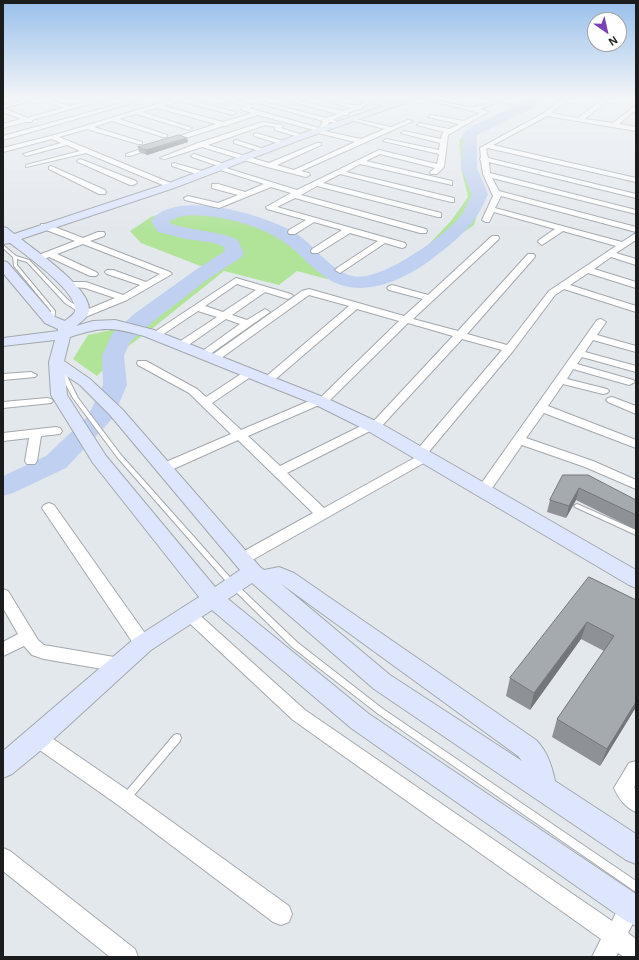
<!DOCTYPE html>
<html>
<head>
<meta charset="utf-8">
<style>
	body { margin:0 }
	#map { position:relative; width:639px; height:960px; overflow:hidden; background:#e3e8ed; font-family:Helvetica,sans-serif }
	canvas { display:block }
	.frame { position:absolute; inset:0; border:4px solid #1a1c1d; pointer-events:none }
	.north { position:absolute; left:587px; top:12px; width:40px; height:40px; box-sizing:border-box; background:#fff; border:1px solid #a3a4a5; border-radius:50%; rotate:146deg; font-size:11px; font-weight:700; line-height:16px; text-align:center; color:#1a1c1d }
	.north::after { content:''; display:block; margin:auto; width:14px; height:18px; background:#7b40b6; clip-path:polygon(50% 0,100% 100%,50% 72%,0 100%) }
</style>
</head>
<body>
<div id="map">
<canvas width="639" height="960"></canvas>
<div class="frame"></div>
<div class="north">N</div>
</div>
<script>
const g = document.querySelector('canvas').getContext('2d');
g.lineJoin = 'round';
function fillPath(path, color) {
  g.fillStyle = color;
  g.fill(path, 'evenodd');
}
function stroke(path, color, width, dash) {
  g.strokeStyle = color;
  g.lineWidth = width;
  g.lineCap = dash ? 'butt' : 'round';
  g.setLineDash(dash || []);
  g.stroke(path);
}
fillPath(new Path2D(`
	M529,98H540L527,109L474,135L475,159L483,197L474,225L417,264L388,281V271L428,245L451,221L468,197L462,173L459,141L466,131L523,104Z
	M178,208H204L269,221L344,275L327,279L297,271L279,285L224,271L154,327L126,348L97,376L73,359L88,335L116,329L149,308L203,267L141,243L130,231L151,217Z`), '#b1e399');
fillPath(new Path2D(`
	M532,98H544L539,105L477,135V168L488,194C476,225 458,239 432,259C404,280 361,300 328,279C312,269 300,253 284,242C262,227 233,219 207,216C194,215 180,214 169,222L171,224C193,231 217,230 238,240L244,253L242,257L208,279L150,324L130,342L124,356L127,385L112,419L66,468L13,493L3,496V476L46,456L88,416L103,385L102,356L112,334L134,314L194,271L225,251L224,247L215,243L186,239L158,232L151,221C175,187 269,216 297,234C315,246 330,270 352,276C379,283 442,238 459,218C465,211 468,202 472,194L461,168L463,134L470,127Z`), '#c0d0f0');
const lane = new Path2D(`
	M3,245L16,256L29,260L69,301L83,310V312H79L65,303L27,262L17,259V265L55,311C55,315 54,320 50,321H48V320L51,314V311L14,266L13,257L3,248Z
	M62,370L65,372L78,398L121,455L235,583L298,643L383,709L636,881V892L633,890L377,713L292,647L231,587L117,457L73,398L59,372Z
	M577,504L636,530V535L575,507L574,506L575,505Z
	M177,734L180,735L181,738L180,741L129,801L126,802L123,801L122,798L123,795L174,735Z`);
const street = new Path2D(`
	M29,98H38L4,108L27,118L63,108L45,102V100L47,99L70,106L101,98H110L32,120V122H26L3,128V124L21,119L3,112V105Z
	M171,98H187L186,99L235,112L236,113L233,115L180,101L164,106L223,122L252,113L242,110L241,109L245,106L218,98H227L253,105V107L249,108L319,128L323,121L262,104L265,102L326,118L337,114L282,99L288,98L342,111L351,108L316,98C328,98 349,106 357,105C366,104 371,98 381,98L362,107V109H357L348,113V115H343L333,120L336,121V123L329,122L324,131L361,139L385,129L351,120V118L391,127L408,120L413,121L301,171L309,173L310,175L306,177L267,167L202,147L165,159L160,158L198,143L263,122L282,125L283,126L281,128L305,136L302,138L275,130V127L265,125L208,145L269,163L317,143H321V145L277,165L294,170L355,142L314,132V130L258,115L228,125L227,126H223L130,156H126V154L216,124L157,108L142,112L192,128L189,130L136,114L119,119L167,135V137H163L112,121L94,127L142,142V144H138L87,129L59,137L173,184V188H170L86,153L26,167V165L80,151L67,145L26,156L23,154L61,143L52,139L3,152V148L62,133L173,99Z
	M420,98C438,98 454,106 472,107C483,108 495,98 508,98L480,109L488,112L448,135L444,167L437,174H431L430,172L435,168L380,154L366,161L452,181V185L360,164L346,172L454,198V202H451L340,174L323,183L441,213V217H438L317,186L301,195L426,229L427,231L426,233H420L295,198L277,207L405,243L406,245L405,247L402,248L385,243L340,273L335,270L337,268L378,241L350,233L318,253H312L311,251L312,249L342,230L314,222L295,234H289L288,232L289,230L306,220L267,209L266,207L291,193L271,187L219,208L185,200L184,198L188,196L218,203L238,195L212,188V184H218L245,192L264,184L217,169L215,168L218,166L192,157L191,156L194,154L227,165L229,166L226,168L297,190L379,150L437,164L439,154L383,141L386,139L439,150L440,143L401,133L404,131L441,139L442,134L444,132L417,125L420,123L449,129L459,124L428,117L431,115L464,121L480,113Z
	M563,98H570L551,113L578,118L604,98H610L585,119L613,123L636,105V110L619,124L636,127V131L547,116L493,145L636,178V182L488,148L486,149L488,158L636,194V198L489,162L490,173L636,210V214L492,178L499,191L636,227V232L501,196L495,208L622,242L636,233V240L616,253L636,259V265L611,257L594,269L636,282V288L588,273L570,285L636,306V312L564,289L555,295L513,351L427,454L431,457L429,460L247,563L242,564L237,563L235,559L237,555L313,513L238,440L169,471H159L158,468L159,465L231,434L189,393L138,365L137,363L138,361H146L197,389L206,397L244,372H252L253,374L252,376L212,403L241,430L314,399L320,398L399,321L357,309L271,383H263L261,381L263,379L349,306L309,295L217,361H209L208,359L209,357L302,291L309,289L404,316L423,299L389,290L387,288L389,286L392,285L428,295L492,236H498L499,238L498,240L413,319L458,331L528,254H534L535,256L534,258L467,334L507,345L549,291L616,246L563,231L542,245L538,242L539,240L555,229L494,212L489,222H486L482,220L493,196L483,174L481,161L480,159L481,157L480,148L544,113ZM408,323L453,336L372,423H367L280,466L248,436L319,405L326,404ZM462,339L502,350L416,451L414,454L416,457L324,508L287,473L372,430H378Z
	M137,99L142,100L3,140V136Z
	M256,133L286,142L287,143L284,145L254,136V134Z
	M236,140L267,150L268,151L265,153L234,143V141Z
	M80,159L136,181L137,183L133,185H130L78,162L77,161Z
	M174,163L205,172L206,174L202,176L172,166V164Z
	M51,166L105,190L106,192L105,194H99L49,169V167Z
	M41,224H47L83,238L98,232H104L105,234L104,236L90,241L170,272L172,274L127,300L83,318H77L75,316L77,314L115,298L85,288L63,286L61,284L63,282H86L123,295L140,285L107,274L105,272L107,270H113L146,282L160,274L83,244L57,254L96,272L98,274L96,276H90L49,257L39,261L36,260L35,258L36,256L75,241L41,228Z
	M236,278L291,294L293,296L288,299L265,292L232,315L247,320L265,309L270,312L206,357L202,358L197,355L240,324L226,319L184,348H176L175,346L176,344L217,317L198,311L159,337H151L150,335ZM237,284L256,290L223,312L205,306Z
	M601,319L606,322L597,335L636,346V352L593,340L585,352L636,366V372L582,357L577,364L633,380L635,382L629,385L573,369L567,379L607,389L609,391L607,393L603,394L563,384L548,406L636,440V448L544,413L526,438L593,461L636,480V489L585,467L522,445L488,494L483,495L478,494L476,491L478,488L597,320Z
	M31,372L37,375L35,377L3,380V374Z
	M612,397L636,406V414L608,402L606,400L608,398Z
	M47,398L51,399L53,401L51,403L3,408V402Z
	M56,427L60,428L62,431L60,434L41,436L37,461L35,464H27L25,461L29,438L3,441V433Z
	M49,503L54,505L149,639L151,644L149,649L143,650L137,649L42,508L44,505Z
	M3,589L8,591L38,640L44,645L120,658L126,660L128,665L126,670L120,672L44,659L32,655L24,646L3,656V642L18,634L3,608Z
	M189,608L194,610L305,710L612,921L623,899L630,895L636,898V917L628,933L636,939V957H624L618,953L616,957H592L601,939L293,720L184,618L181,614L184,610Z
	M37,730L43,732L132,793L289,906L292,914L289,922L281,925L273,922L118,805L31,744L28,738L31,732Z
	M636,761V785L634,787L636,789V812C626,808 618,798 614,788L629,763Z
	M3,848L10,851L135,949L138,957H110L3,871Z`);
const secondary = new Path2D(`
	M356,98H370L392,103L407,98H419L300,140L174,188L21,239C37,252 89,287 89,309C89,317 82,321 76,326L93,321L115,320L154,330L328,399L380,423L636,570V588L629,585L368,431L316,405L144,336C111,327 104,326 70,337L64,361L90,379L122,409L260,567L264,570L279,567L294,573L536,740C547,751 552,766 555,781L636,834V864L626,860L374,689L252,583L228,599L369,714L636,894V926L626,921L351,728L212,610L151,650L46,746L12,774L3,778V751L135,638L199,597L93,463L51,395L49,362L55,340L3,346V338L58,331V329L45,323L3,273V261L7,262L55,317L65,321C68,318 74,315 75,311C79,292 24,254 10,243L3,244V227L7,228L14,234L166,184L294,136L384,106L357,100ZM65,375L80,385L110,415L240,570L215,587L106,456L67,395ZM280,583L518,756L522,761L390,675Z`);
stroke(lane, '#a3a8ad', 2);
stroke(street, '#a3a8ad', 2);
stroke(secondary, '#a3a8ad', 2);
fillPath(lane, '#fff');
fillPath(street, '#fff');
fillPath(secondary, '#dde6fd');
fillPath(new Path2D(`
	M187,138L188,142L147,155L139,152L138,147Z
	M563,475L636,500V530L576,500L566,518L547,512L550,500Z
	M589,577L636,600V707L600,766L552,737L557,719L604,651L581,639L530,710L506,696L510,678Z`), '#8e9296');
fillPath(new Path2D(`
	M187,138L188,142L147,155L146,150Z
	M579,488L576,500L566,518L569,506Z
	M587,622L581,639L530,710L534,693Z
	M636,702V707L600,766L607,749Z`), '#74777a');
const building = new Path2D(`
	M179,135L187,138L146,150L138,147Z
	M563,475H588L636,500V515L579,488L569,506L550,500Z
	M589,577L636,600V702L607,749L557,719L614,636L587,622L534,693L510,678Z`);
fillPath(building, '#a5aaaf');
stroke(building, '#74777a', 1);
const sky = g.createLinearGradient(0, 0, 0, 232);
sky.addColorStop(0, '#98bfeb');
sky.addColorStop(0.42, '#f2f5f7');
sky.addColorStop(1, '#f2f5f700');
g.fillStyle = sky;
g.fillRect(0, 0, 639, 232);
</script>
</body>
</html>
